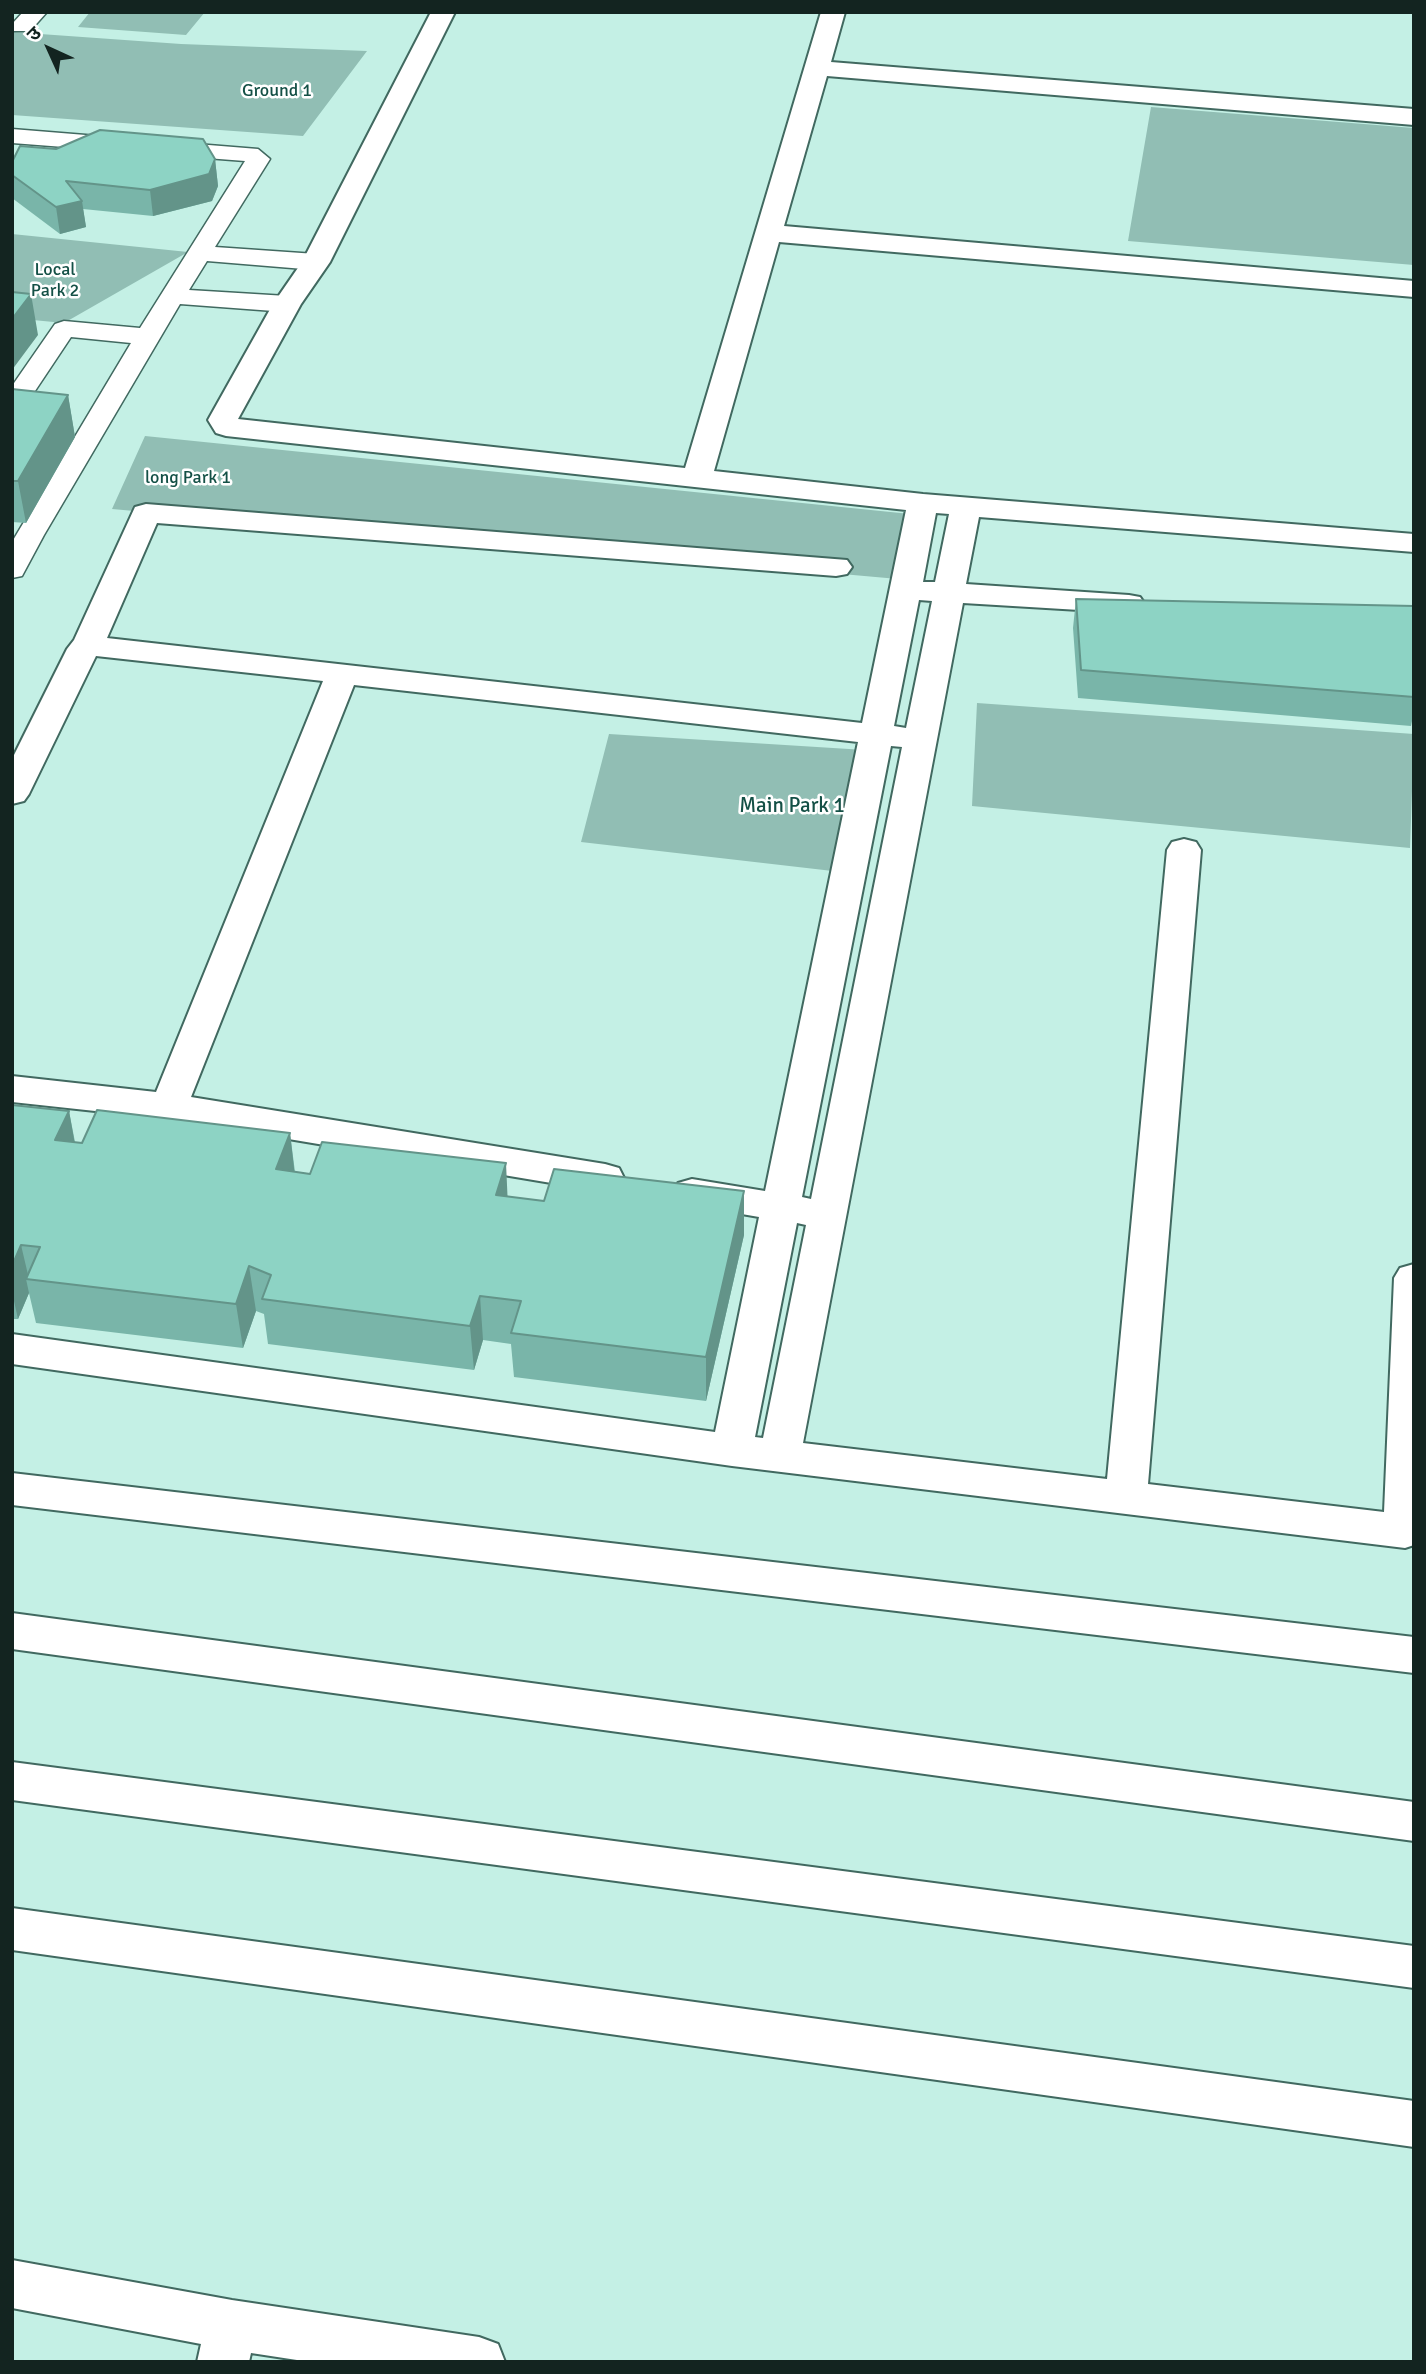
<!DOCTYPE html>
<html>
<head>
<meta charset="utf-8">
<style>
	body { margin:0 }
	#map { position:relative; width:1426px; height:2374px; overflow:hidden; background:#c4f0e5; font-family:Signika,"Noto Sans Devanagari",sans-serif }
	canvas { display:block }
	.frame { position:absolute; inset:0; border:14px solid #132420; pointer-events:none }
	.north { position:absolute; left:14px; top:14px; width:70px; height:70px; -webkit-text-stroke:5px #fff; paint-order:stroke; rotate:315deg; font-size:19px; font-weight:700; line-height:28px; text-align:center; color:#132420 }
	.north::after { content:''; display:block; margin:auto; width:24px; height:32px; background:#132420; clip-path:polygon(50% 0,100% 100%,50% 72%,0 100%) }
</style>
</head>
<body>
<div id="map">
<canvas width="1426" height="2374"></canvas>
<div class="frame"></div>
<div class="north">उ</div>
</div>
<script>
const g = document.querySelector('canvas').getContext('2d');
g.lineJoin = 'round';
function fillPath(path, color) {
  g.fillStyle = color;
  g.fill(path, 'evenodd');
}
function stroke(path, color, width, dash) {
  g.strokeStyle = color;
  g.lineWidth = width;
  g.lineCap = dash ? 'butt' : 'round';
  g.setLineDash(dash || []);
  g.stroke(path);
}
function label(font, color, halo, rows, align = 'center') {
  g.font = font + ' Signika,sans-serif';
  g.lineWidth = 5;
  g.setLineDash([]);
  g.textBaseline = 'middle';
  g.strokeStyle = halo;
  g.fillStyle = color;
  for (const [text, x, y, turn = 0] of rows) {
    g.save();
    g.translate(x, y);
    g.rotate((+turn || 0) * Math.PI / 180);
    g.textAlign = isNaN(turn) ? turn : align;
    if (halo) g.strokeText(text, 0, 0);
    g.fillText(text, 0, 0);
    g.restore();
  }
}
fillPath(new Path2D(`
	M90,12H205L186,35L78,27Z
	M12,32L181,44L367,51L303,136L12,115Z
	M1151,107L1414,128V265L1128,241Z
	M12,234L188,252L64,323L12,318Z
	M145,436L910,514L898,579L112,509Z
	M977,703L1414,734L1410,848L972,806Z
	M609,734L865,750L850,873L581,842Z`), '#91beb4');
const service = new Path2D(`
	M23,12H47L30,31H14L12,24Z
	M12,129L258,149L270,159L215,247L316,254L325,257L329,262L325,267L316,270L207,261L189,290L287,296L296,299L300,304L296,309L287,312L180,304L44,535L22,576L12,578V542L131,343L71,337L21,412L12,414V386L55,324L64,321L140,328L245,161L12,143Z`);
const minor = new Path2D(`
	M431,12H455L330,262L301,304L238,419L685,468L821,12H845L831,62L1414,109V125L827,76L784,226L1414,281V297L779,242L714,471L923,494L1414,534V552L979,517L966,584L1129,595L1140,597L1145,604L1140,611L1129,613L963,603L803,1443L1107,1479L1167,850L1172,842L1184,839L1196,842L1201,850L1148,1484L1384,1512L1394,1278L1400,1268L1414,1264V1545L1405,1548L732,1466L12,1364V1334L715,1432L759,1217L678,1203L673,1193L678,1183L692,1179L765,1191L858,742L354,685L191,1097L605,1164L619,1168L624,1178L619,1188L605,1192L169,1119L12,1102V1076L156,1092L323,681L96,656L29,794L24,801L12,804V759L67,649L74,640L135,507L146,504L847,560L852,567L847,574L836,576L157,523L107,638L862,723L906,510L226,436L216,433L208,420L273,304L302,262ZM936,513L949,514L935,582H923ZM919,600L932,601L906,728L894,726ZM891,746L902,747L811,1199L802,1197ZM797,1223L806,1225L763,1438L755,1437Z
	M12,2260L232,2300L479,2337L498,2344L505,2362H310L251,2353L249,2362H197L201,2344L12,2308Z`);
const tertiary = new Path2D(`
	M12,1473L1414,1637V1673L12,1505Z
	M12,1908L1414,2101V2147L12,1950Z`);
const primary = new Path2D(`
	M12,1613L1414,1802V1841L12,1649Z
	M12,1762L1414,1946V1988L12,1800Z`);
stroke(service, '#416960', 3);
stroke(minor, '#416960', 4);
stroke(tertiary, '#416960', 4);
stroke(primary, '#416960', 4);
fillPath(service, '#fff');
fillPath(minor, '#fff');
fillPath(tertiary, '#fff');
fillPath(primary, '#fff');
fillPath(new Path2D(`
	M215,159L218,186L212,201L153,216L83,209L86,227L60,234L12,198V162Z
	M12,389L68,395L75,437L26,523L12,522Z
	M1076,599L1414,606V711L1411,726L1078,698L1073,628Z
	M12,1105L69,1111L75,1142L82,1143L290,1133L295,1172L544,1201L744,1191V1235L706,1401L514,1377L511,1344L483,1340L474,1370L268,1344L264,1314L256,1311L243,1348L36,1323L29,1293L18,1319H12Z`), '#79b5a9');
fillPath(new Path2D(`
	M215,159L218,186L212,201L153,216L150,190Z
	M82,201L86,227L60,234L56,207Z
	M31,294L38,335L12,370V319Z
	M68,395L75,437L26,523L18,481Z
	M69,1111L77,1156L55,1140Z
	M290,1133L295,1177L276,1169Z
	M506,1163L508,1207L496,1195Z
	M744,1191V1235L706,1401V1357Z
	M21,1245L29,1279H26L29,1293L18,1319L12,1292V1266Z
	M249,1266L256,1311L243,1348L236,1304Z
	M480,1296L483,1340L474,1370L470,1326Z`), '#639489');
const building = new Path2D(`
	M100,130L203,139L215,159L209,174L150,190L66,181L82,201L56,207L12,175V162L20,146L56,149Z
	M12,292L31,294L12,319Z
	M12,389L68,395L18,481H12Z
	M1076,599L1414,606V697L1081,670Z
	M12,1105L69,1111L55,1140L82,1143L97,1110L290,1133L276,1169L310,1174L322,1142L506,1163L496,1195L544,1201L554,1169L744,1191L706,1357L511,1333L521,1301L480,1296L470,1326L262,1299L271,1275L249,1266L236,1304L26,1279L40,1247L21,1245L12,1266Z`);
fillPath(building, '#8dd3c4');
stroke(building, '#639489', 2);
label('18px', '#145046', '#fff', [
	["Ground 1",277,91],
	["Local",55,270],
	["Park 2",55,291],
	["long Park 1",188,478]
]);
label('21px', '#145046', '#fff', [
	["Main Park 1",792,806]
]);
</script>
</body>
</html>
